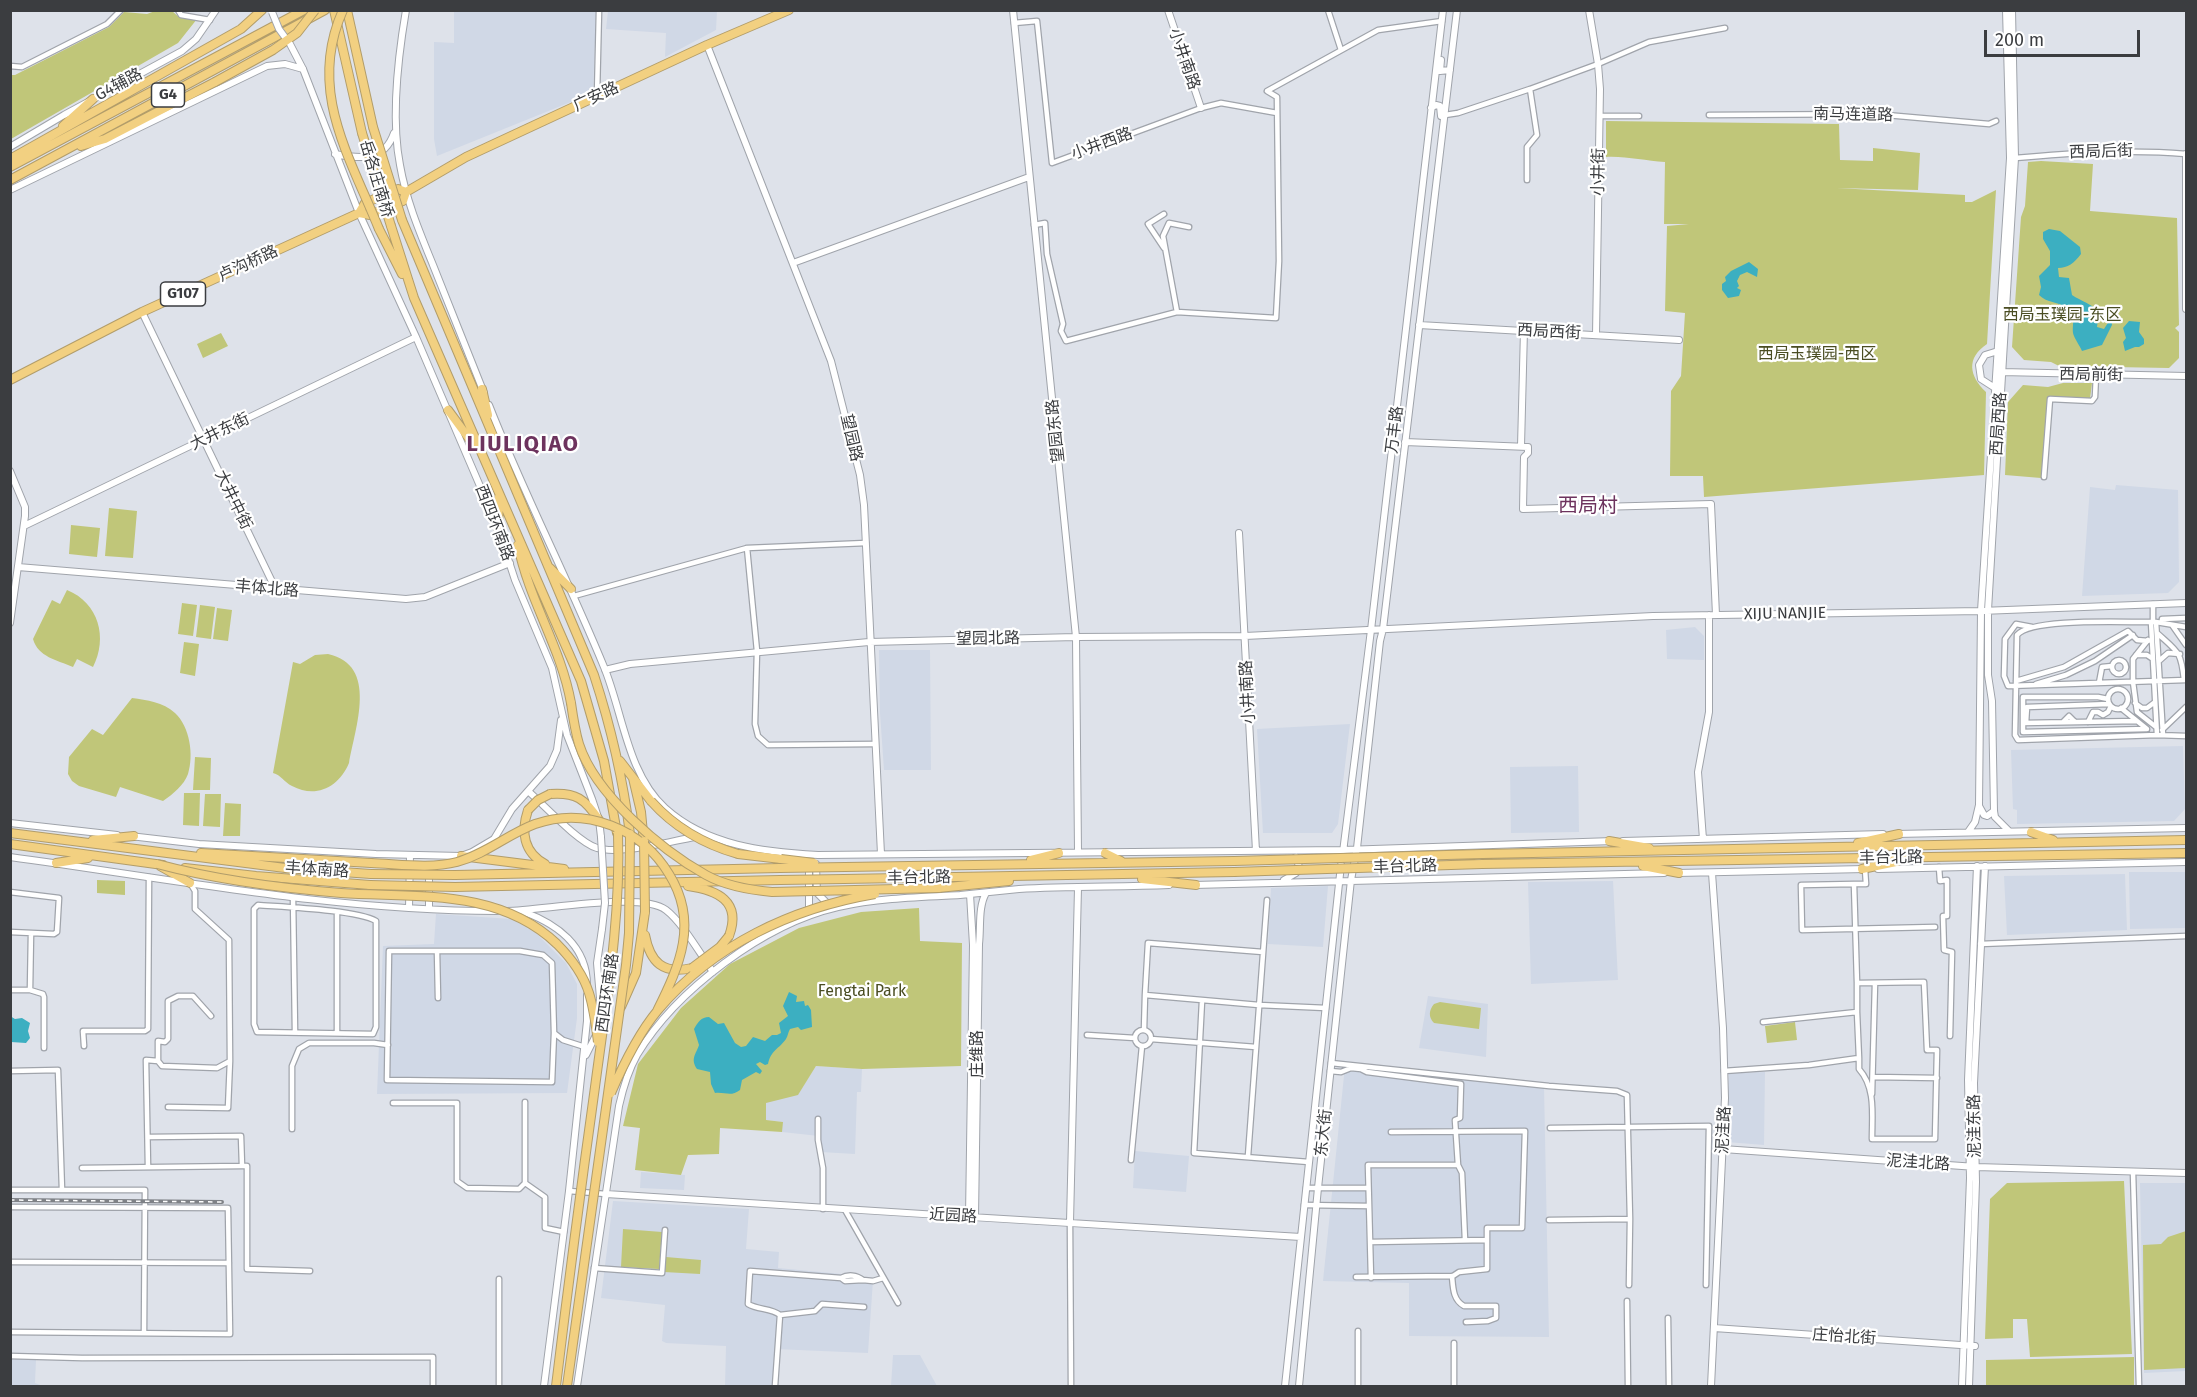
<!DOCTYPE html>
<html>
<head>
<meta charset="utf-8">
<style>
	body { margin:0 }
	#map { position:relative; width:2197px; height:1397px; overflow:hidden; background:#dee2ea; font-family:"Fira Sans",sans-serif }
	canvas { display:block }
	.frame { position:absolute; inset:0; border:12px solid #3b3d40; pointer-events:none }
	.scale { position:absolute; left:1984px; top:30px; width:156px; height:27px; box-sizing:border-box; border:3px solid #3b3d40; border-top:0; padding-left:8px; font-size:18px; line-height:21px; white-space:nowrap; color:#3b3d40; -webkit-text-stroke:4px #fff; paint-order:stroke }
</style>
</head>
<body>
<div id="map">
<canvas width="2197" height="1397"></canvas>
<div class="frame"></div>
<div class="scale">200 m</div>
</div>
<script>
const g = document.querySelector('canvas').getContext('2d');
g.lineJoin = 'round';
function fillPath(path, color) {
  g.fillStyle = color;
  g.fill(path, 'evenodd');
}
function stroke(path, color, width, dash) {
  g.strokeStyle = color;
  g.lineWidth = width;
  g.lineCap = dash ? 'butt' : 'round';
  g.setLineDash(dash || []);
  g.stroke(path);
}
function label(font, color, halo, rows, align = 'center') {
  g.font = font + ' "Fira Sans","Noto Sans SC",sans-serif';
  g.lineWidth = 4.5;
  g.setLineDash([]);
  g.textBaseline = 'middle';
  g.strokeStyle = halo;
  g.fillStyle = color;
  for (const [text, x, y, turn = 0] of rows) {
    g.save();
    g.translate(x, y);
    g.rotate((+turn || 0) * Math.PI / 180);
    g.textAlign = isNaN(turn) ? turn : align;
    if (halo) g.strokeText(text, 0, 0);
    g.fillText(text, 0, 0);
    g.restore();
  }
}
fillPath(new Path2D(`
	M454,11H596L593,93L437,156L434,139V42L454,43Z
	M608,11H717L716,30L665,57L666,33L606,29Z
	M2116,485L2178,490L2179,582L2168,593L2082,596L2090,487L2115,490Z
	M1695,627L1704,636V660L1667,659L1666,630Z
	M879,650H930L931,770H884L880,713Z
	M1350,724L1338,824L1332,833H1263L1257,729Z
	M2183,746L2185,809L2174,821L2017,824V810L2013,809L2011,750Z
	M1578,766L1579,832L1511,833L1510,767Z
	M2129,872H2186V928L2130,929Z
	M2125,874L2127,930L2007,935L2004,876Z
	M1613,881L1618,980L1531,984L1528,882Z
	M1328,886L1323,947L1268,944L1271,888Z
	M436,914L512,919L536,933L566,963L577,984V1018L567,1093L377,1094L383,946L434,944Z
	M1428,996L1488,1004L1486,1057L1419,1048Z
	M816,1066L862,1069L861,1092H857L855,1154L821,1152L819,1136L782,1132V1122L766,1120V1102L798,1094Z
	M1345,1066L1544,1086L1549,1337L1409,1336V1283L1323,1281Z
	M1765,1072L1764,1145L1727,1142L1729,1073Z
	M1135,1151L1189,1156L1186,1192L1133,1188Z
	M641,1172L685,1175L684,1190L640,1188Z
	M2140,1183H2186V1371L2144,1373Z
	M613,1201L749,1209L746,1249L779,1252L778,1268L862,1276L864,1280H873L868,1353L775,1349L773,1386H725L726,1346L666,1343L662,1341L665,1305L601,1298Z
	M893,1355H920L937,1386H891Z
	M11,1357L36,1360L35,1383L43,1386H11Z`), '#d0d8e6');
fillPath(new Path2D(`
	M155,11H172L180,18L197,19L178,43L11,139L10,75H15L109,27L124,12L147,14Z
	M1606,121L1839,124L1840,160L1873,161V148L1920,153L1918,190L1837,188L1965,195V202H1972L1996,190L1987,344C1966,358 1969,376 1986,392L1984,475L1704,497L1703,476H1670L1671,391L1681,376L1685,313L1665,311L1667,226L1689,224H1664L1665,162C1645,161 1626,156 1606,157Z
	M2041,161L2093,164L2090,211L2177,218L2179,325L2175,328L2179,332V358L2169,368L2059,366L2051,362L2024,360L2012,347L2021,217L2025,206L2028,162Z
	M221,333L228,346L203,358L197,344Z
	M2063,383H2092L2090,399L2048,398L2041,478L2005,475L2008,402L2023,385L2048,387Z
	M109,508L137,511L133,558L105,556Z
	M71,525L100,528L97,557L69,554Z
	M67,590C99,603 108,638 93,667L77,659L73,667C57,660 38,657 33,639L52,600L60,604Z
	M182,603L197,605L193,636L178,634Z
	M200,605L215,607L211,639L196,637Z
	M217,608L232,610L228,641L213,639Z
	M184,642L199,644L195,676L180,673Z
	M328,654C379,665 355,728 349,763C339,787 316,799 292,786C284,782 281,775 273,773L293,662L300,664L315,655Z
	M132,698C147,700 163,702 175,713C190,727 194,755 188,774C184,785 173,794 163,801L120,787L116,797L79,786L72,781L68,774L69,757L92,729L103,735Z
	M195,757L211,758L210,790H193Z
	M184,793H200L199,826L183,825Z
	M205,794H221L220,827L203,826Z
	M225,803L241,804L240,836H223Z
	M97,880L125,881V895L97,893Z
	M919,908L920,941L962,943L961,1066L862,1069L816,1066L798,1095L766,1103V1120L783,1122L782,1132L720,1128L719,1154L688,1155L681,1175L635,1170L640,1128L623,1126L638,1064L681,1008L730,964L799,928L861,912Z
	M1440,1002L1481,1008L1479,1029L1434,1023C1428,1017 1429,1010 1434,1004Z
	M1795,1022L1797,1040L1767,1043L1765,1026Z
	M2124,1181L2132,1354L2030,1357L2027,1319H2013V1338L1985,1339L1990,1199L2007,1183Z
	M623,1229L662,1232L659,1269L621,1267Z
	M2186,1231V1368L2144,1370L2143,1245L2161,1244L2168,1237Z
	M666,1257L701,1260L700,1274L664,1272Z
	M2134,1357V1386H1986V1360Z`), '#c0c679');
fillPath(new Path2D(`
	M2049,229L2060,231L2080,247L2081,254C2074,263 2068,268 2058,268L2059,277L2069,278L2072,295C2081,301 2092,304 2099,312L2097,327L2104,329L2111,318L2112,325L2102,345L2082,351C2080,346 2074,338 2073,333C2072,322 2077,315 2065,307C2056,301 2047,303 2039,295L2041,287L2039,276L2050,265V251L2043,239V232Z
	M1749,262L1758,269L1757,277L1747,272L1740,275L1737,281L1739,286L1737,288L1741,290L1739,296L1728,298L1722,290V284L1726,281L1725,277L1731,271Z
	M2129,321L2140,322L2139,332L2144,339V344L2139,347H2135L2125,351L2123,342L2126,338L2123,328Z
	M789,992L797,996L796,1002L804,1001L805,1006L808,1005L811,1010L812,1027L801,1030L798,1027L790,1029C788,1032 788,1036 786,1039C779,1049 771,1050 768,1064L765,1065L760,1062L756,1064L762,1071L760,1074L756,1072L742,1080L740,1090C731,1097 726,1092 715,1093L711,1084L710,1072L697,1069C690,1059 696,1054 699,1045L694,1029C698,1022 701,1017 709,1017L718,1024L724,1023L735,1043L741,1047L746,1046L753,1037L765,1041L772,1035H777L781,1033L779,1023L788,1016L783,1006Z
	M10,1016L15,1019L22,1018L30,1023L28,1031L30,1038L26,1043L11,1042Z`), '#3cafc1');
const street = new Path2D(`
	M178,10L181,15L210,20
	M1328,10L1341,50
	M1014,23L1037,21L1052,163L1201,108L1221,103L1277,113
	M10,66L22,67L107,24L121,10
	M597,95L599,10
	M1445,115L1458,113L1530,89L1598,64L1649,42L1725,28
	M1709,115L1875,114L1989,124L1996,121
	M1600,116H1639
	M2015,158C2072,153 2129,149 2186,154
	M1527,180V147L1537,135L1530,89
	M1164,214L1148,224L1164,248
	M1034,225L1045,223L1047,254L1063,324L1061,331L1066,341L1177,312L1276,318L1279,261L1277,97L1267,91L1378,30L1442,21
	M1177,312L1163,236L1169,223L1189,227
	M2044,477L2050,399L2092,401L2095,397L2096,375
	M747,548L757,651L755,724L758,736L768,745L875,744
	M574,596L747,548L866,543
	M2153,604V622
	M2151,622L2157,735
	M2156,622L2186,627
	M2162,623V619L2186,618
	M2172,625L2186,645
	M2032,627L2016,624L2005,639L2004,676L2008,686L2186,680
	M2157,633C2178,652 2181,651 2184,680
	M2148,640L2133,659V682L2137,712L2156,727
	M2136,655H2147L2153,659
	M2112 667a7 7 0 1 1 14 0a7 7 0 1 1-14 0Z
	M2159,661L2168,653L2180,654
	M2016,681L2064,667L2128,631L2137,640L2148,641
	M2099,683L2102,667L2112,666
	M2036,684L2066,675L2095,661L2133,635
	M2108 699a10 10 0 1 1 20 0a10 10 0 1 1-20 0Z
	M2108,699L2098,697H2023V732L2147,729L2121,708
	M2135,703L2142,708H2147L2155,702
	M2063,722L2069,716L2075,722
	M2088,722L2093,712H2098L2103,715L2108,712L2111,706
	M2023,723L2137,721
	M2026,723L2027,707L2109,704
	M2162,730L2186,707
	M2163,735L2156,622C2130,623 2032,617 2017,635L2015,735L2018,740L2157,735L2186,736
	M1939,867L1940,881L1947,880V916H1943L1944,950L1952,952L1950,1036
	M190,883L195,891V909L229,940L230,1061L217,1068L162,1066L158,1061V1041L165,1042L168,1039V1001L178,996H193L211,1016
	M1854,884H1866L1865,869
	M10,892L59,898L57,932L54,934L10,932
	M293,897L295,1032
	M258,905C284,907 357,910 376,921V1027L373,1034L257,1032L254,1024V909Z
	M1980,944L2186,936
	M437,951H389L387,1080L552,1082L554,1033
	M1263,952L1148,943L1145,995L1259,1005L1326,1008
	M10,990H30L31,933
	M30,990L43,994L44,997V1048
	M438,998L437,951H520L543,955L552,963L554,1033L563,1040L585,1047
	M1202,1001L1194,1153L1309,1162
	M1857,1012L1859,1058
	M1763,1022L1857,1012V983
	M1135 1038a8 8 0 1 1 16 0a8 8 0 1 1-16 0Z
	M1144,1030L1145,995
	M337,1033V913
	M1087,1035L1135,1038
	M1151,1039L1256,1047
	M84,1046L83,1031H145L148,1029L149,877
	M1331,1063L1549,1086L1617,1091L1627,1095L1630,1219L1629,1285
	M10,1071L58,1070L62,1190
	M1330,1071L1341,1072L1351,1068L1361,1069L1367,1072L1461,1084L1460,1118L1455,1120L1458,1165H1368L1371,1278
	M1724,1071L1809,1065L1859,1058V1069C1876,1088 1872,1115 1872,1139H1935L1937,1050H1927L1924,982L1857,983L1854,884L1801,885L1802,930L1935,927
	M1873,1077L1937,1078
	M1872,1094L1875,983
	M525,1102V1183L545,1197V1228L564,1232
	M393,1103H457V1181L467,1188L519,1189L525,1183
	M168,1107L228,1108L230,1061
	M818,1119V1140L823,1168V1209
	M1550,1128L1709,1126L1706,1285
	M292,1129V1066L299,1049L309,1043H374L388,1045
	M1248,1156L1267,900
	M1131,1160L1142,1046
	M1458,1165L1462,1173L1465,1240
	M242,1166H247V1269L310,1271
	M148,1167L146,1060L158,1061
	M82,1168L242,1166L241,1136L148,1137
	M2133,1172L2139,1386
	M1306,1188H1368
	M10,1190H145L144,1333
	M569,1191L606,1194
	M1304,1205L1369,1206
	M10,1207L228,1208L230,1334L10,1332
	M845,1210L898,1303
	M1549,1220L1630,1219
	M1070,1222L1071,1386
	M1370,1242L1487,1240
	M10,1262L229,1263
	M594,1268L662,1273L665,1230
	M1452,1276C1453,1288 1453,1300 1464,1306H1496V1318L1488,1321L1466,1322
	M1356,1277L1453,1276L1459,1272L1487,1269V1228H1522L1525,1131L1391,1132
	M863,1280L873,1281L883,1278
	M1627,1301L1628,1386
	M780,1315L815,1311L822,1304L864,1307
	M1668,1318L1669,1386
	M1358,1331V1386
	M1454,1343V1386
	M10,1356L82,1358L433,1357V1386
	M499,1386V1279
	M775,1386L780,1315C771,1308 758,1310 748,1304L750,1271L841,1278L845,1281L863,1280C857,1275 848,1274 841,1278`);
const secondary = new Path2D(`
	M406,10C398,57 391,119 400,165C406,200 420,233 433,265C450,308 467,350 484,393
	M1013,10L1076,637L1078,852
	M1168,10L1201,108
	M1589,10L1598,64L1600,89L1596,335
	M290,44L303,69L359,213L416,337L498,528L515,580L552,668L567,735L592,799L599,820L601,837
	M707,45L831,361L860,475L864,505L881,854
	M1441,60L1440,71L1450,70
	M1431,108L1436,105L1440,106L1441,116
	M10,147L64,115L182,51L196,39L216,10
	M335,154C360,159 384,162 394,133
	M2186,154V309
	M10,190L267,66L285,64L303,69
	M793,263L1029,177
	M142,312L276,590
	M1419,325L1679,340
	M2001,372L2186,376
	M1995,388L1981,379L1979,365L1985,355L1998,351
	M489,405C524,494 568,579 604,667C623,713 627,773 665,808C707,846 764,852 818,855L1343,850L1613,841
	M1405,442L1528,447V453L1524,457L1523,509L1711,504L1716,615
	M1521,446L1524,330
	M10,471L25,507V516L10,623
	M24,526L416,337
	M1239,533L1256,851
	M18,567L406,599L425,597L510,563
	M605,670L630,664L869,642L1076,637L1245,636L1653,616L1981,611L2186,603
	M528,791C544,805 579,843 597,848C620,855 671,841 695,837
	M1979,806L1984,815L1987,816L1994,811
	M10,823L117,835
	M2009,831L1995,817L1994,811L1992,701L1988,675V610L2015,158L2012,10
	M1968,832L1975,822L1979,805L1981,611L2010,158L2006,10
	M1896,834L2186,828
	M130,836L199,844L376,854L461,856L472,852L494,839L512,809L550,766L557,750L561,720
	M1703,839L1698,772L1709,712V615
	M1623,841L1883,834
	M1343,852L1371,630L1443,10
	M10,857C172,879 334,911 497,911
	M816,864L817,893L830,906
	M809,866V913
	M1878,869L2186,862
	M429,871V909
	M1677,873L1865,869
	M1284,880L1296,873L1299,862L1296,857
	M1194,885L1664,873
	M409,908L410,855
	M507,911C541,911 641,891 666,910C682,922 701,955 713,972
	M524,912C557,924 587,946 587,985
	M602,929L597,963L602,1021
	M586,1055L596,1035
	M1723,1149L1976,1167L2186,1173
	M606,1194C838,1210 1069,1222 1301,1237
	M969,1216L973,945L970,894
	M975,1217L979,944C981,927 978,907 986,893
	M1070,1222L1078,888
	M1714,1328L1975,1346
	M544,1386L569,1191L587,1021V995
	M577,1386L619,1106C623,1088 628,1071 637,1055C676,990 764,924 838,907C878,898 920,897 960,895C980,893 1000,891 1019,889C1069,886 1119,887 1169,885
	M1285,1386L1341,865
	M1299,1386L1318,1188L1351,880L1357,848L1380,641L1383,629L1457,10
	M1711,1386L1725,1098L1723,1028L1712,873
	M1962,1386L1970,1178L1968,1080L1977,866
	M1969,1386L1976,1182L1974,1083L1985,866`);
const highway = new Path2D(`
	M334,10L362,133
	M347,10L373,127
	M63,126L93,99
	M81,146L105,139L215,82
	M10,159L241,29L262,10
	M10,167L304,10
	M10,180L325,10
	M406,192L466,157L707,45L789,10
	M359,213L365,203L398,189L406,192
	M359,213L370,215L403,201L406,192
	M402,220L594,675C611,727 623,779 630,834
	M391,226L414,298L581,681L604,761L617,833
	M379,229L402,274
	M10,380L142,312L359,213
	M482,389L488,415
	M448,410L476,448
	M498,528L499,497
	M518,545C529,601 561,647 571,703
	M550,568L571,589
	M620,761L651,801
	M633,778L641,812L643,833
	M550,794C576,792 585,799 599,820
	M528,810C521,831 523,852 545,864
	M2031,832L2053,840
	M10,833L285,868L371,874
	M93,840L134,836
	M1609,841L1649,848
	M1858,843L1899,834
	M10,844L163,865
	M201,853L371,863
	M1105,853L1121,861
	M738,854L781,859
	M1482,854L2186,840
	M461,856L564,869
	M1031,860L1059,853
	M56,863L88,858
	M1482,864L2186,853
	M160,866L190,883
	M1643,866L1679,873
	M845,867L1234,861
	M185,868L256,876L370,885
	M1862,869L1896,862
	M455,875L780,868
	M844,879L1234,872
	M1142,879L1196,885
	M688,886C717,890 742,901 729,936
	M455,887L780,880
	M938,888L1009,881
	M645,935C650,962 663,975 692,968
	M621,1007L636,973L645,912`);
stroke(street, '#a0a4ab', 7);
stroke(secondary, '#a0a4ab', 8);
stroke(highway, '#b29d6a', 10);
stroke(street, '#fff', 4.5);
stroke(secondary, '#fff', 6);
stroke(highway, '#f2d081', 8);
const rail = new Path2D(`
	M10,1200L222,1202`);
stroke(rail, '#7f8287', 4);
stroke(rail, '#fff', 1.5, [4.5]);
const secondaryBridge = new Path2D(`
	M272,12L279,29L290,44
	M601,837L605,903L602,929`);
const highwayBridge = new Path2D(`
	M343,10C307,90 349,155 379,229
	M215,82L273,50L297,33L315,10
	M373,127L402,220
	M362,133L391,226
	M571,703C573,717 575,731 579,744C595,794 661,850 706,875C726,886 750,890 772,892L938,888
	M651,801C675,828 703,844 738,854
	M528,810L538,800L550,794
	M644,841L645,912
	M781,859L814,863
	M1234,861L1482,854
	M371,863C399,864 430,869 457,862C486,854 508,834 535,824C586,806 642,829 669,874C699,922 680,965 657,1011
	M157,864C217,880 279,888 341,893C417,898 498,888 557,944C571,958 583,974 589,993C594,1009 596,1026 598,1042
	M780,868L845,867
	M1234,872L1482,864
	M371,874L455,875
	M780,880L844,879
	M370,885L455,887
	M692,968L720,947L729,936
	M611,1093C623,1065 638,1034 658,1010C713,945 792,908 875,894
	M556,1386C568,1287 581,1187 595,1087C606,1003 621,919 618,833
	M567,1386L626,965L629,933L630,834`);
stroke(secondaryBridge, '#a0a4ab', 8, []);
stroke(highwayBridge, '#b29d6a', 10, []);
stroke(secondaryBridge, '#fff', 6);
stroke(highwayBridge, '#f2d081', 8);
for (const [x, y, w] of [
	[168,95,33],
	[183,294,45]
]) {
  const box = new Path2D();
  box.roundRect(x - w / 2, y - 12, w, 24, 4.5);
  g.fillStyle = '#fff';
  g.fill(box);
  stroke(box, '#3b3d40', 1.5);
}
label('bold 15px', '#3b3d40', null, [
	["G4",168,95],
	["G107",183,294]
]);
label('16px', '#3b3d40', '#fff', [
	["小井南路",1184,59,71],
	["G4辅路",119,85,-28],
	["广安路",596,97,-25],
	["南马连道路",1853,115,1],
	["小井西路",1102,144,-20],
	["西局后街",2101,152,-2],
	["小井街",1599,172,-89],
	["岳各庄南桥",376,179,73],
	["卢沟桥路",248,264,-25],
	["西局西街",1549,332,3],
	["西局前街",2091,375,1],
	["西局西路",1999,424,-86],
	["万丰路",1395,430,-83],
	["望园东路",1056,431,-96],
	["大井东街",220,432,-26],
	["望园路",851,438,77],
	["大井中街",233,500,64],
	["西四环南路",494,523,69],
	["丰体北路",267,589,5],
	["XIJU NANJIE",1785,614,-1],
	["望园北路",988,639,-1],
	["小井南路",1248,692,-93],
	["丰台北路",1891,858,-1],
	["丰台北路",1405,867,-2],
	["丰体南路",317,870,4],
	["丰台北路",919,878,-1],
	["西四环南路",608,993,-82],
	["庄维路",978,1054,-90],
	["泥洼东路",1975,1126,-91],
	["泥洼路",1724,1130,-87],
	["东大街",1324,1133,-84],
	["泥洼北路",1918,1163,4],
	["近园路",953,1216,3],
	["庄怡北街",1844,1337,4]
]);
label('16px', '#4a4d22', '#fff', [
	["西局玉璞园-东区",2062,316],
	["西局玉璞园-西区",1817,355],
	["Fengtai Park",862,992]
]);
label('20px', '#6d335e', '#fff', [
	["西局村",1588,506]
]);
g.letterSpacing = '1.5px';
label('bold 22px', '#6d335e', '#fff', [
	["LIULIQIAO",523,445]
]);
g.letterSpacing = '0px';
</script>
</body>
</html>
